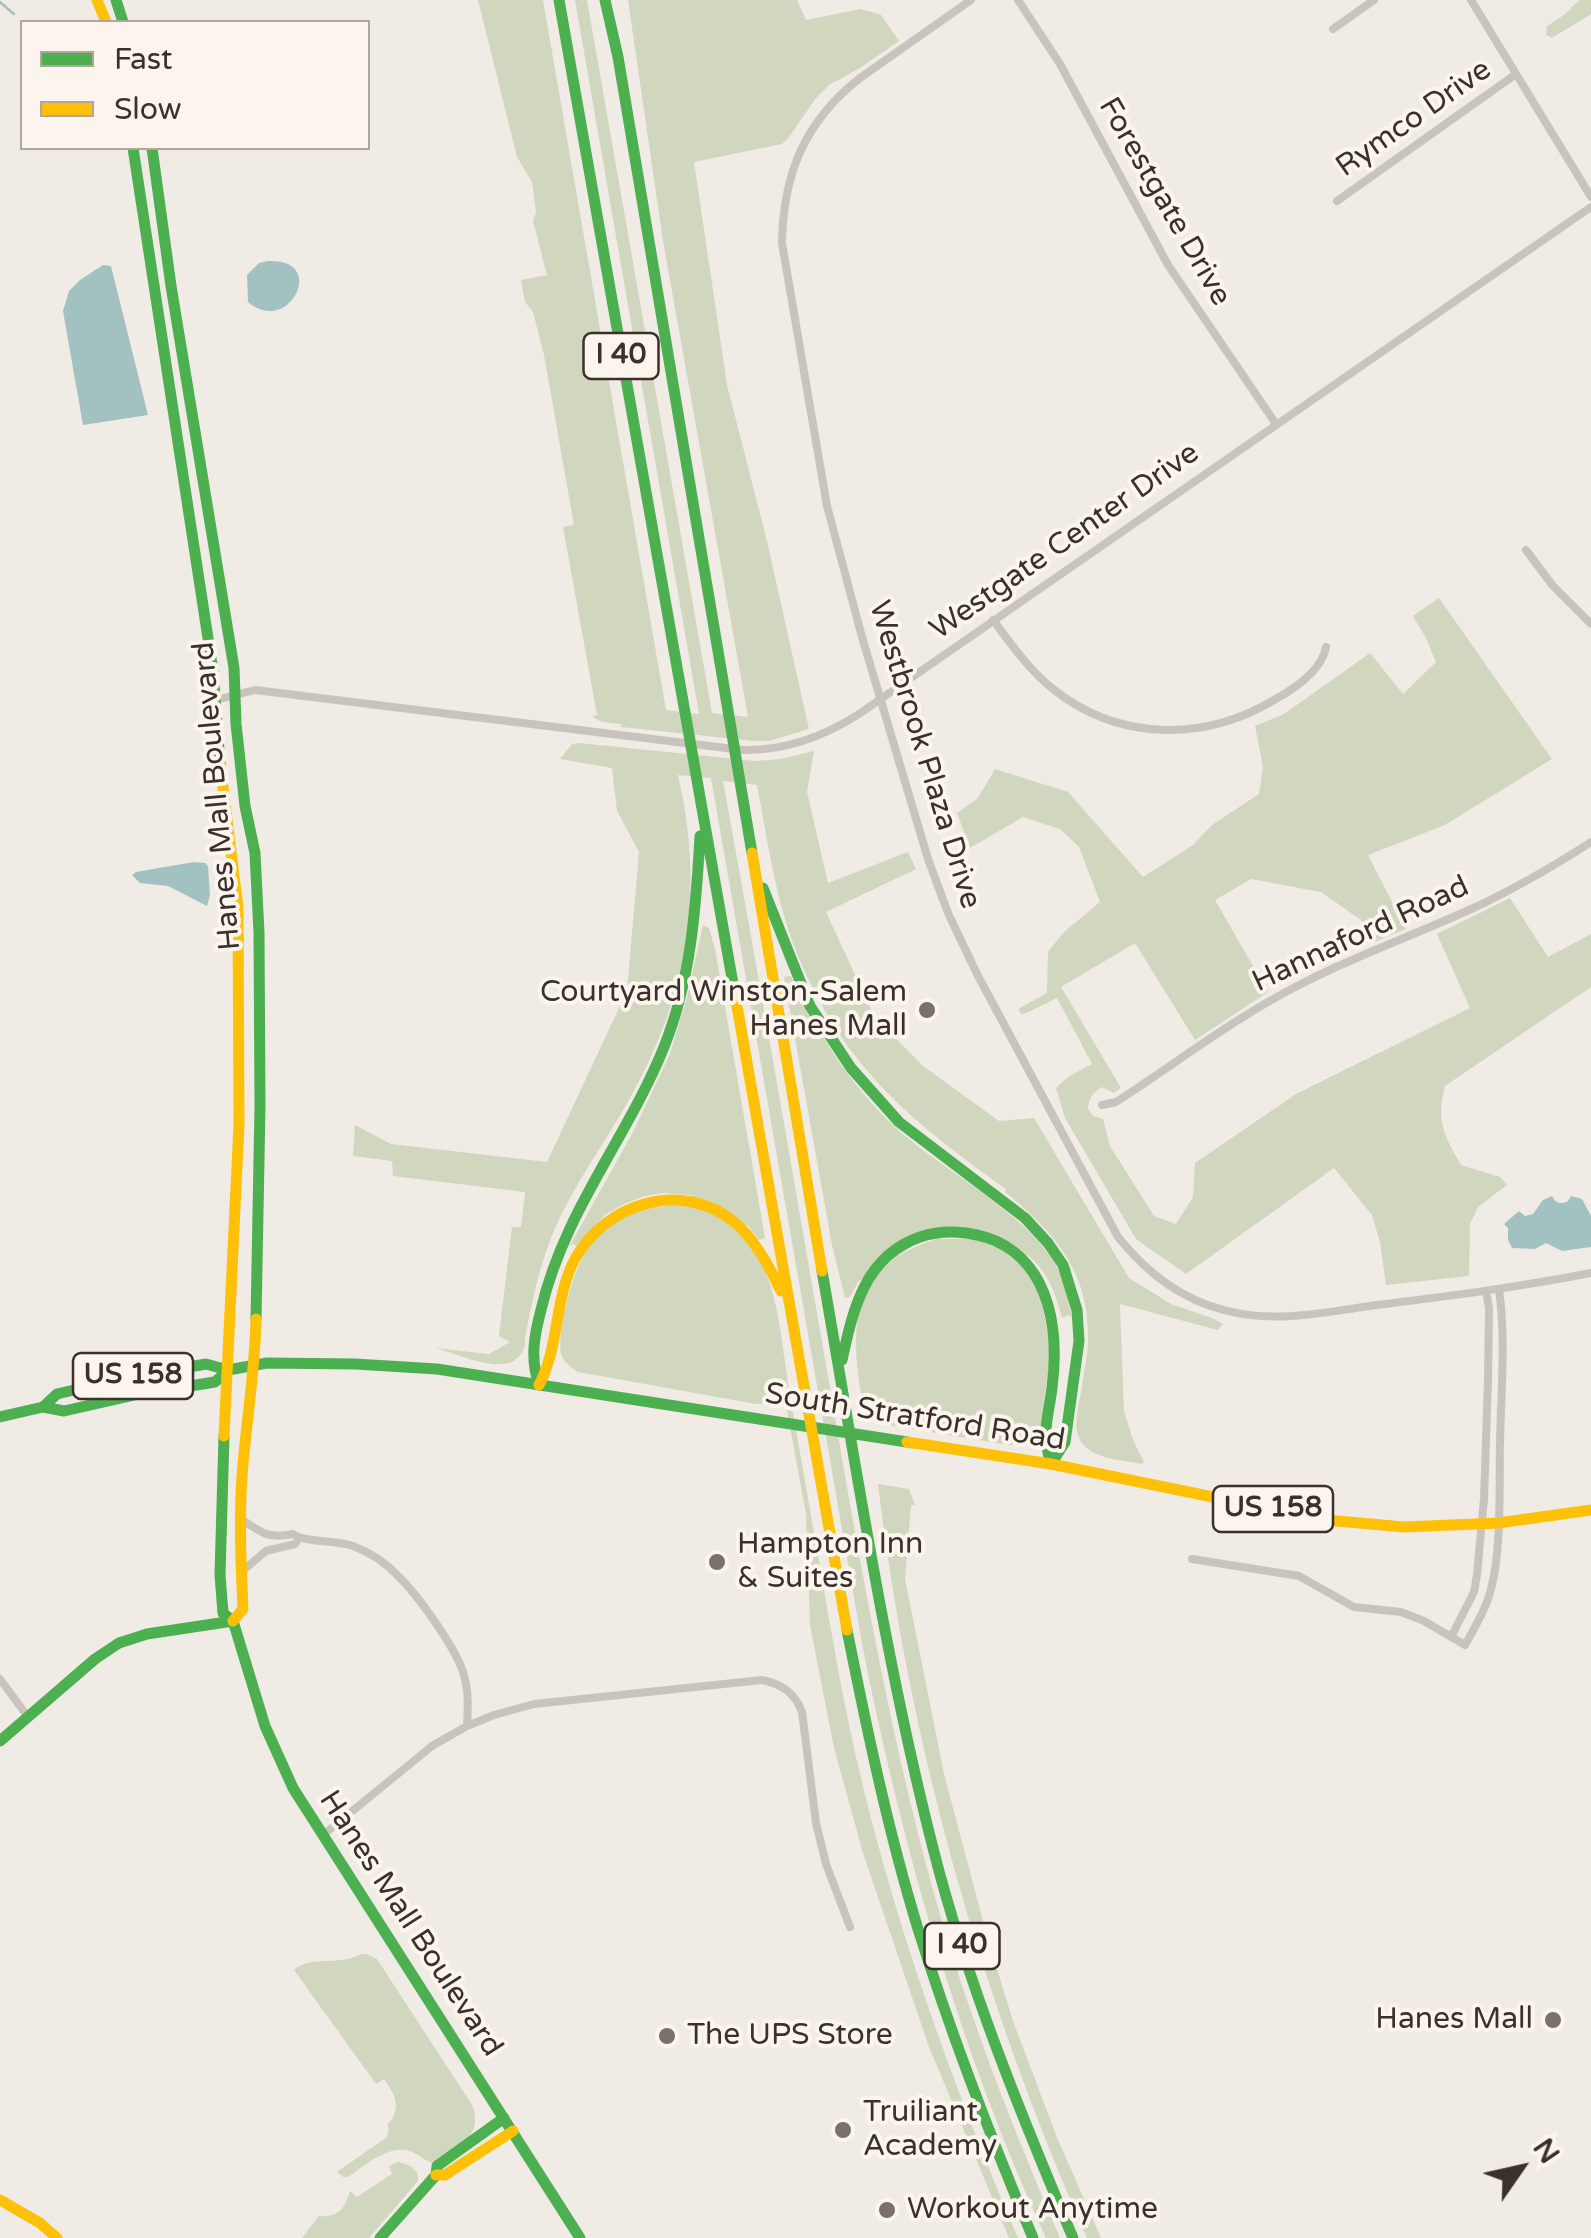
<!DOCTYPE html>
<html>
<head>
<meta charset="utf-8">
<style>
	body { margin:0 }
	#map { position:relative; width:1591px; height:2238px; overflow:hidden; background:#f0ebe5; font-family:"Varela Round",sans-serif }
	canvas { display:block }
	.legend { position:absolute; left:20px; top:20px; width:350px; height:130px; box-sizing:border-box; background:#fbf5ee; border:2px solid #aea6a0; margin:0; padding:12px 18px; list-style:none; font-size:30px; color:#3b302b }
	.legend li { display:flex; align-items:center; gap:20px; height:50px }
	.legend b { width:50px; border:2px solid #aea6a0 }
	.north { position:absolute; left:1471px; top:2118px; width:100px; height:100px; -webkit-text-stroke:8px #fbf5ee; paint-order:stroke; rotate:56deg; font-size:28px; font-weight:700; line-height:40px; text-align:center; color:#3b302b }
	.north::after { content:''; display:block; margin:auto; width:35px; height:45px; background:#3b302b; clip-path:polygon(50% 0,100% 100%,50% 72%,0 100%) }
</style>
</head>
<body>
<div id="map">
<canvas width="1591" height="2238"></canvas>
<ul class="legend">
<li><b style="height:12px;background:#4caf50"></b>Fast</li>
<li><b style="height:12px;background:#ffc107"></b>Slow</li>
</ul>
<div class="north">N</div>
</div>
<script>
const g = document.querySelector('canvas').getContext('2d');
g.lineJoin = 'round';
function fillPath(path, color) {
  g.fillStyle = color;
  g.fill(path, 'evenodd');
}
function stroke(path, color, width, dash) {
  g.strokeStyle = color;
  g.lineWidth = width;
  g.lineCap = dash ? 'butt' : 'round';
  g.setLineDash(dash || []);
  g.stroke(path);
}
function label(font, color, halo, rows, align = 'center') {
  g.font = font + ' "Varela Round",sans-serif';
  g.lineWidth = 8;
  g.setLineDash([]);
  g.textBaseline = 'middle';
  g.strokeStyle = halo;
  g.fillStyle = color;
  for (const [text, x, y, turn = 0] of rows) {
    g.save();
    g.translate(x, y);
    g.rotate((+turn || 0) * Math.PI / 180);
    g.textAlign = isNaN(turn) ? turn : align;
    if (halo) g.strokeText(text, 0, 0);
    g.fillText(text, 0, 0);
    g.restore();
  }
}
fillPath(new Path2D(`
	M478,0H543L666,710L699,714L575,0H587L712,713L748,717L663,241L628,0H797L806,20L861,9L881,15L899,41L860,68L829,85L816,98L789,137L782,144L694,162L727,385L767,541L809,729L769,741H754L621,727V724L602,722L593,717L592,716L597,715L563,527L574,525L544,355L533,312L525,302L521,280L547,275L533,221L536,212L532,182L517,157Z
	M1579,0H1591V14L1552,38L1546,35L1547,26L1564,15Z
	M1439,598L1552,759L1445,825L1368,855L1406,929L1372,943L1361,920L1321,892L1251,879L1215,900L1268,992L1195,1040L1135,943L1061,987L1121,1088L1114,1093L1102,1087C1092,1093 1089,1098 1088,1109L1093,1116L1103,1119L1110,1146L1154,1216L1176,1224L1193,1197L1195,1163L1296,1094L1470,1008L1437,934L1510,898L1548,957L1591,934V987L1445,1086C1436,1121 1444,1135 1461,1165L1500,1177L1507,1185L1478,1207L1470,1224L1469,1276L1386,1285L1380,1242L1372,1215L1334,1168L1186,1274L1136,1239L1065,1118L1056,1088L1068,1077L1092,1064L1057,998L1022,1015L1018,1009L1047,993L1048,952L1064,932L1100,902L1079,847L1060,829L1023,817L970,848L957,813L978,798L995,769L1068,792L1143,877L1193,845L1212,825L1259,794L1263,767L1255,726L1284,714L1370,653L1403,694L1436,662L1426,638L1413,616Z
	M579,743L755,761L781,759L814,751L807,792L828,883L908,852L916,869L826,912L875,1018L923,1066L999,1121L1034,1118L1129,1278L1171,1304L1212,1318L1223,1324L1218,1330L1120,1304L1124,1411L1133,1440L1144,1462L1142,1464C1123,1460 1090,1459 1080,1440C1072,1425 1080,1402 1082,1386C1084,1371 1088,1356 1088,1341C1090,1272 1055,1233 1005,1192L1006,1189C912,1122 845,1068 799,958C776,904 768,842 757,785L723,781C759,978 793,1174 827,1371C857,1545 886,1719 933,1890C966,2009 1011,2124 1060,2238H1046C960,2051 903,1850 863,1649L711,778L678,775C705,889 688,996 630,1098C604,1145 571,1188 551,1238C539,1268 532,1302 526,1333C524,1339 526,1342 524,1348C523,1352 519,1357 515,1360C498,1373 455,1353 435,1348L489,1354L510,1342L499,1336L512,1227H521L525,1192L393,1176L392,1161L353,1156L355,1125L391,1144L547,1162L627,991L639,852L617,811L612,768L560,759L572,744Z
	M703,925L709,928L715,949L765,1238L759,1240L748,1226L690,1195L665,1193L645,1196L624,1204L605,1215L576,1246L573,1244L569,1247L633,1132L670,1054L687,997Z
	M791,976C817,1032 849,1084 894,1126C942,1171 1034,1216 1060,1273C1066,1286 1069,1303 1072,1317L1068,1315L1062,1318C1044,1241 1006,1243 940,1228L858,1282L850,1297L845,1298L832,1245L784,977Z
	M677,1205C686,1207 698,1208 706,1211C732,1221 752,1246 764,1269C779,1299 784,1360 790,1395C807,1491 823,1588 841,1685C877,1875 942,2060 1018,2238H1009L929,2047L863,1853L834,1748L810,1625L806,1514L786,1405L769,1403L756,1404L578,1372C572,1367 565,1364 562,1356C555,1337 571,1281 580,1263C586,1248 597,1235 609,1225C628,1211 654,1207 677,1205Z
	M937,1239H974L1001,1249L1022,1267L1040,1292L1051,1352L1040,1432L1030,1444L1009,1445L894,1426L866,1419C850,1339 842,1267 937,1239Z
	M878,1484L909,1489L915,1505H911L905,1579L944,1774L988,1940L1013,2021L1056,2135L1101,2238H1087C981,1998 909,1745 878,1484Z
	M361,1954H367L377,1959L472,2105C485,2138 455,2148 432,2163C424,2160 418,2154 410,2151C387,2144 365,2166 348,2177H343L337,2172L387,2137L389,2128L387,2125C403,2108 395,2095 384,2079L376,2084L294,1970C311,1955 341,1966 361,1954Z
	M398,2162C410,2164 419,2169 418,2181L369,2238H302L319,2216C339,2218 345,2208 350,2191L357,2197L392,2174L389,2166Z`), '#d1d6bf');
fillPath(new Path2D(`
	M268,261C329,258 289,337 248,302L247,275L259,263Z
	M103,265L111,266L148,415L83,425L63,311L69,291L80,280Z
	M194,862L205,863L208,866L210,895L207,906L168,886L140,883L132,875L136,872Z
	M1552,1196C1555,1203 1561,1205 1568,1201L1571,1196L1582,1199L1591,1216V1247L1562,1251L1546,1243L1535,1249L1512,1248L1508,1240V1228L1504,1224L1519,1211L1525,1216L1533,1214L1543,1200Z`), '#a1c2c1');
stroke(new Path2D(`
	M0,2L14,14
	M39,22H40`), '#a1c2c1', 2.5);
stroke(new Path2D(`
	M971,0L860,78C805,121 783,174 782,243L827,506L862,637L928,859L948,913L977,974L1118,1237C1146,1272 1180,1299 1224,1310C1274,1324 1327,1312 1377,1305C1449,1296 1520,1287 1591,1273
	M1018,0L1060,64L1168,265L1276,424
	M1471,0L1591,197
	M1333,29L1374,0
	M1337,201L1516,74
	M1526,550L1553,586L1591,624
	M993,620C1011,644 1029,670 1053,689C1118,741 1204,742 1274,700C1294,689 1322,670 1326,647
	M216,700L255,690L742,750C785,751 823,737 859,714L1591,207
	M1102,1105L1116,1102C1178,1062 1237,1016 1303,983C1357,955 1415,935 1471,909C1513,890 1552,867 1591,842
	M241,1519C262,1533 267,1539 293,1534C307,1543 335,1540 353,1546C369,1552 386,1563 398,1576C417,1594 455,1647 463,1672C469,1690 468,1708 467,1726
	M1192,1559L1299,1576L1354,1607L1401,1612L1424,1621L1465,1645C1475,1627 1486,1609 1491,1589C1502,1547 1499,1487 1500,1443C1501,1392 1506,1339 1499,1289
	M241,1572L266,1551L295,1544L299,1538
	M1451,1637L1474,1592L1477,1575L1484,1499L1488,1381L1489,1308L1486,1291
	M0,1679L28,1717
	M323,1835L432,1746L467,1726L494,1715L534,1704L762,1680C782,1684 795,1693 802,1712L816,1823L826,1864L850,1927`), '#c9c3be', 8);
stroke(new Path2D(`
	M116,0L123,22
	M559,0L735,995
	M605,0L618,57L752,853
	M133,148L213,671L220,764
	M152,148L171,286L234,668L236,724L245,806L255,853L259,933L260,1106L256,1319
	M763,888L810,1006L851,1068L899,1122L1025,1218L1048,1243L1063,1265L1077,1310L1079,1341L1065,1442L1051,1464
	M822,1271C856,1465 885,1661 934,1852C968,1985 1020,2112 1073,2238
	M842,1360C853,1309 865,1256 920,1237C944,1229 972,1231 996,1241C1052,1267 1059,1334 1052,1388C1048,1420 1041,1431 1051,1464
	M539,1385C530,1359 534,1336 541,1310C564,1211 627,1139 664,1047C691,980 696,907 700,836
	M43,1407L57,1394L121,1379L206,1364L228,1370L267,1363L355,1364L437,1369L907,1442
	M0,1417L43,1407L64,1411L139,1394L215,1382L228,1370
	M224,1436L220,1575L223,1613L233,1621L265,1726L293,1788L580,2238
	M847,1630C867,1730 888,1831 918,1929C951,2034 990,2136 1033,2238
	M0,1741L95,1659L119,1643L147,1634L233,1621
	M380,2238L436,2175L437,2166L504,2118`), '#4caf50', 11);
stroke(new Path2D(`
	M97,0L106,22
	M220,764L238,908L239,1125L224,1436
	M752,853L822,1271
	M735,995L847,1630
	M539,1385C560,1345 554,1298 575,1259C606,1203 681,1180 733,1221C755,1239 769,1266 781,1291
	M907,1442L1051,1464L1326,1520L1404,1527L1498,1523L1591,1510
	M233,1621L243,1609C241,1565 239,1520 242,1476C246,1423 255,1372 256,1319
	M436,2175H445L513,2131
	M0,2200L40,2223L57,2238`), '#ffc107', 11);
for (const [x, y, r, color] of [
	[927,1010,10,"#7a716c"],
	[717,1562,10,"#7a716c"],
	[1553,2020,10,"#7a716c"],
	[667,2036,10,"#7a716c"],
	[843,2130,10,"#7a716c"],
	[887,2210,10,"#7a716c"]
]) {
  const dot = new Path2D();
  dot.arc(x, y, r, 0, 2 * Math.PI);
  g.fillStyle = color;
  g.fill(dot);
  stroke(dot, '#fbf5ee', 4);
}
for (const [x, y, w] of [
	[621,356,75],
	[133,1376,120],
	[1273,1509,120],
	[962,1946,75]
]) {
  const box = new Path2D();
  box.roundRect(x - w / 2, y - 23, w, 46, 8);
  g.fillStyle = '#fbf5ee';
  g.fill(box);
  stroke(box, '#3b302b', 2.5);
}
label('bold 28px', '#3b302b', null, [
	["I 40",621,356],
	["US 158",133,1376],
	["US 158",1273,1509],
	["I 40",962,1946]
]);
label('30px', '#3b302b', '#fbf5ee', [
	["Rymco Drive",1414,119,-35],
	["Forestgate Drive",1164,202,60],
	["Westgate Center Drive",1065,542,-35],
	["Westbrook Plaza Drive",924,755,73],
	["Hanes Mall Boulevard",218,796,-95],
	["Hannaford Road",1361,935,-25],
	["South Stratford Road",915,1418,9],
	["Hanes Mall Boulevard",410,1924,57]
]);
label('30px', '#3b302b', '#fbf5ee', [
	["Courtyard Winston-Salem",907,993,"right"],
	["Hanes Mall",907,1027,"right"],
	["Hampton Inn",737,1545],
	["& Suites",737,1579],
	["Hanes Mall",1533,2020,"right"],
	["The UPS Store",687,2036],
	["Truiliant",863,2113],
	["Academy",863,2147],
	["Workout Anytime",907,2210]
], 'left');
</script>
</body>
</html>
